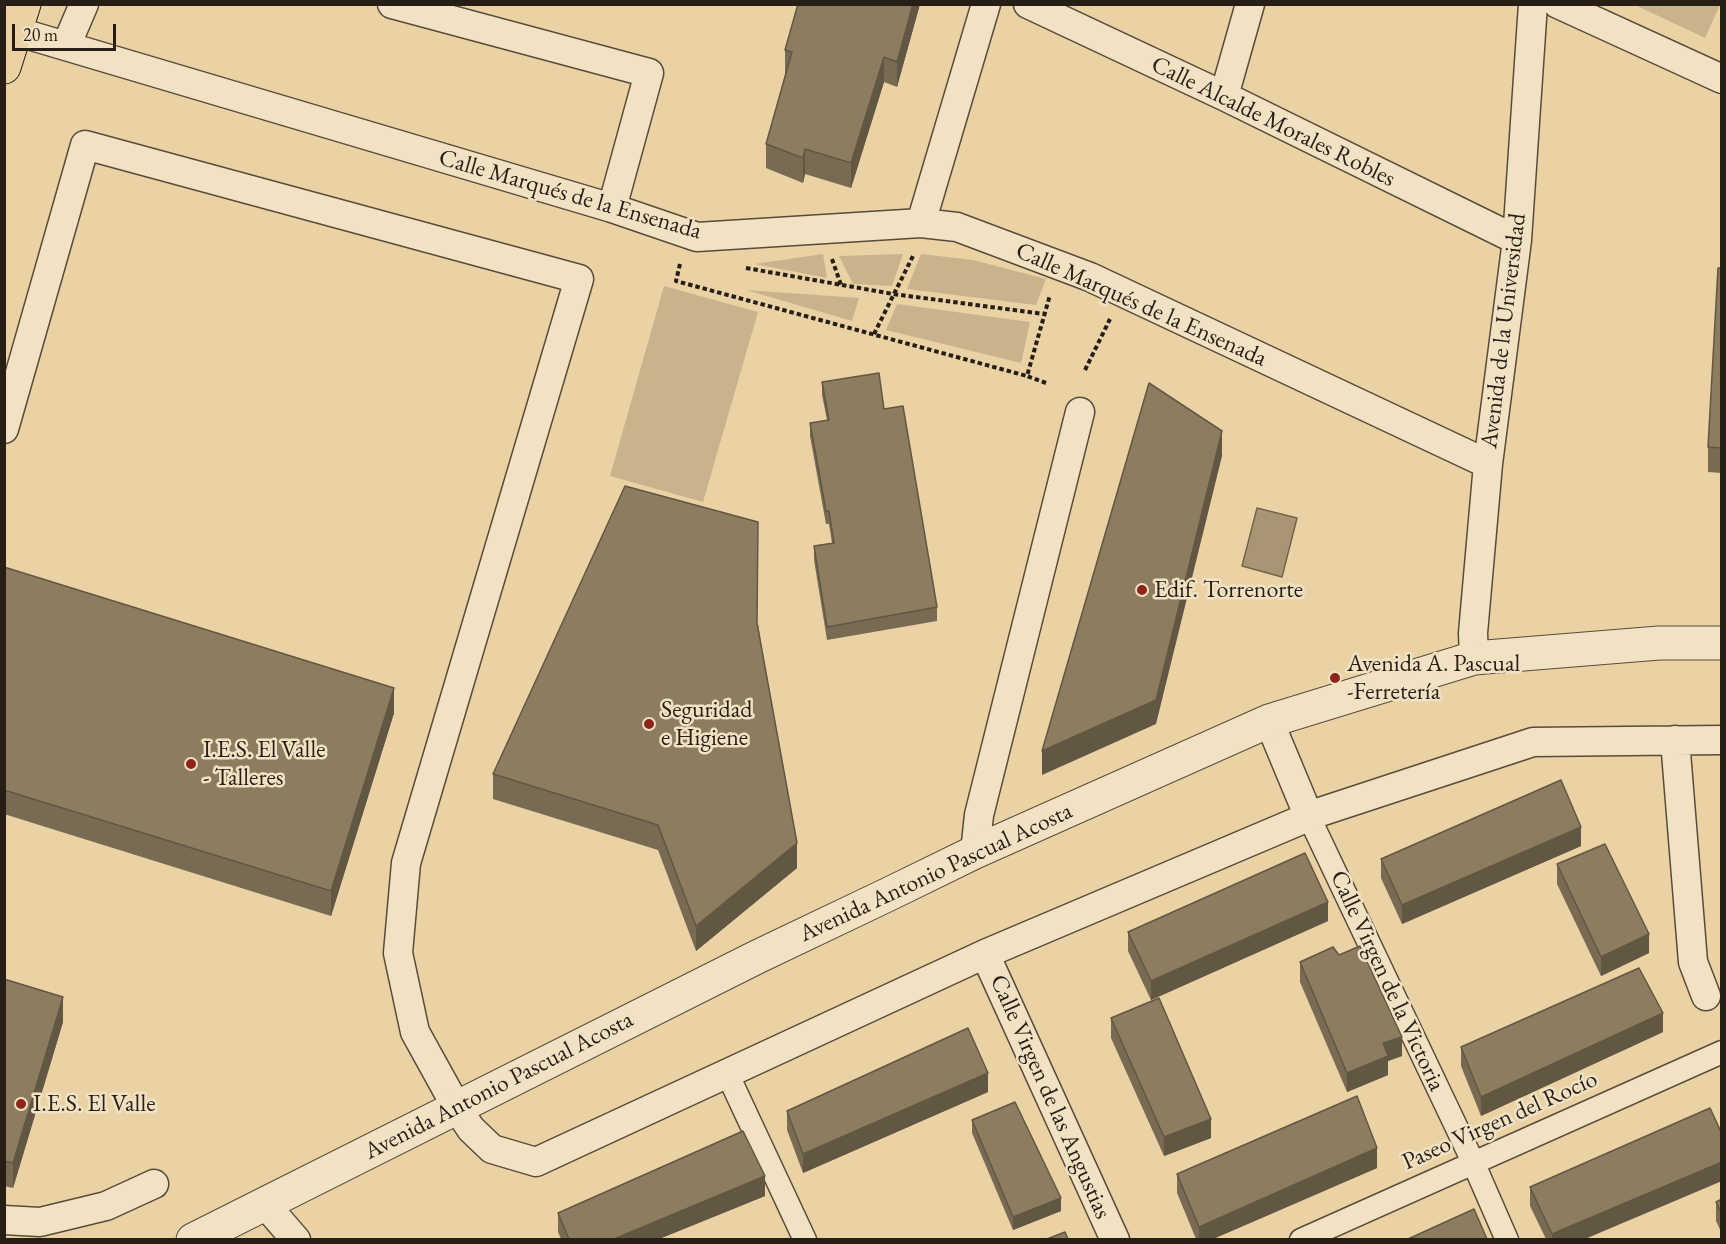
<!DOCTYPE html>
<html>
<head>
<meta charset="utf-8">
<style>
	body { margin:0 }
	#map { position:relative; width:1726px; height:1244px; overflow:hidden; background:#ead2a5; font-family:"EB Garamond",serif }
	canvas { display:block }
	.frame { position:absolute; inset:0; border:6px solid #271e15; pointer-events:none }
	.scale { position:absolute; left:12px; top:24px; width:104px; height:27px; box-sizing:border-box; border:3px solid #271e15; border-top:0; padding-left:8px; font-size:18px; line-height:21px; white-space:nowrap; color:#271e15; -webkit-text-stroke:4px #f1e2c4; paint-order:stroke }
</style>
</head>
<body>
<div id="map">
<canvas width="1726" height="1244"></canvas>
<div class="frame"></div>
<div class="scale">20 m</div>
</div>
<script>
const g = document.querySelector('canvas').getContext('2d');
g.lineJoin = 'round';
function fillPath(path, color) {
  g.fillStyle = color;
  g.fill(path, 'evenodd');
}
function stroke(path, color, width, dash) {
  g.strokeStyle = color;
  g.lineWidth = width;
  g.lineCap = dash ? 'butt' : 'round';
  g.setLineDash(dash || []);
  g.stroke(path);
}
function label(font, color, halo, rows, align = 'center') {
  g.font = font + ' "EB Garamond",serif';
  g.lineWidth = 5;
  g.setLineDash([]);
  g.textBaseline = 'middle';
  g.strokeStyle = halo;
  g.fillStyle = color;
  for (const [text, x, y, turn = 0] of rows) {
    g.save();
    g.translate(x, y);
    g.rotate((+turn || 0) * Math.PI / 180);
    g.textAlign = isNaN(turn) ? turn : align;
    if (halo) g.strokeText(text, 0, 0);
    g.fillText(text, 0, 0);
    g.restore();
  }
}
fillPath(new Path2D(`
	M1635,5H1720L1705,38Z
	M823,254L827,278L755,264Z
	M903,254L892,286L853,284L839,256Z
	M921,254L973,260L1046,279L1036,305L907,289Z
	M664,286L758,312L703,502L610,476Z
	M746,290L859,298L852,321Z
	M897,304L1030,322L1021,363L886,330Z`), '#c9b38d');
const water = new Path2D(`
	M1257,508L1297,518L1282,577L1242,566Z`);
fillPath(water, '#a89574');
stroke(water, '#74654e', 1.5);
const pedestrian = new Path2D(`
	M1309,817L1473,1162L1507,1240
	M727,1073L805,1240
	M1301,1240L1722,1052`);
const minor = new Path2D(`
	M392,4L649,73L612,208
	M1028,4L1224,96L1517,240
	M1558,4L1722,79
	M15,31L612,208L697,237L921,223L957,227L1090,277L1488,464
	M66,46L84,4
	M1224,96L1250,4
	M921,223L986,4
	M4,429L85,145L579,279L406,863L398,953L415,1032L457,1108L471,1129L492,1149L536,1162L985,954L1320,812L1533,742L1722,740
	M1474,658L1473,633L1488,464L1517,240L1533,4
	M1269,721L1309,817
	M1675,740L1693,962L1706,996
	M975,852L979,815L1080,412
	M985,954L1115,1240
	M265,1204L296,1240
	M4,1220L40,1222L106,1206L154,1184`);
const tertiary = new Path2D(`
	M193,1240L757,957L889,894L975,852L1269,721L1474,658L1659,643H1722`);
const trunk = new Path2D(`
	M4,67L24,4`);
stroke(pedestrian, '#584b39', 25);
stroke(minor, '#584b39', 31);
stroke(tertiary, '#584b39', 35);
stroke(trunk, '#271e15', 35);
stroke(new Path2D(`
	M832,259L841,285
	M680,264L676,281L1027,376
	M746,268L893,294L1044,314
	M874,334L913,256
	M1085,370L1110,319
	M1046,383L1027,376L1050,295`), '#271e15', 4, [4.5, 3]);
stroke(pedestrian, '#f1e2c4', 22);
stroke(minor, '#f1e2c4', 28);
stroke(tertiary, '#f1e2c4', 33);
stroke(trunk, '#ead2a5', 33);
fillPath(new Path2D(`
	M920,4L897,87L884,82L851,188L805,174L803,183L766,168V144L785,75V50Z
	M1722,268V473L1708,472V447Z
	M822,382L884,409L937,607V621L827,640L814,560V546L832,543L829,524H826L810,436V423L827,420L822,395Z
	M4,567L394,713L331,916L4,814Z
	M758,624L797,868L696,951L658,850L493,799V774Z
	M1581,846L1402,924L1381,878V859Z
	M1557,864L1649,953L1601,976L1557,884Z
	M1328,921L1151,1000L1128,951V932Z
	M1300,962L1402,1056L1388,1061V1075L1347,1092L1300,982Z
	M4,979L63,1022L13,1188L4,1186Z
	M1111,1018L1211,1138L1164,1156L1111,1038Z
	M1663,1032L1481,1116L1461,1066V1047Z
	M988,1092L803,1173L787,1130V1111Z
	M972,1120L1061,1211L1013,1230L972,1133Z
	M1377,1168L1213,1239H1196L1177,1193V1174Z
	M1530,1187L1585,1239H1546L1530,1206Z
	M765,1196L659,1239H561L558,1232V1213Z
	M1722,1199V1234L1716,1221V1202Z`), '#786b53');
fillPath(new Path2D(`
	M913,4H920L897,87V62Z
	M884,57V82L851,188V163Z
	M805,149V174L803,183V158Z
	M1222,431V456L1156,724L1042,775V751Z
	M394,688V713L331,916V891Z
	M1581,827V846L1402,924V905Z
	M797,843V868L696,951V926Z
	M1328,902V921L1151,1000V981Z
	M1649,934V953L1601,976V957Z
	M63,997V1022L13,1188V1163Z
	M1663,1013V1032L1481,1116V1097Z
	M1402,1037V1056L1388,1061V1075L1347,1092V1073L1383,1043Z
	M988,1073V1092L803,1173V1154Z
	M1211,1119V1138L1164,1156V1137Z
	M1377,1148V1168L1213,1239H1199V1227Z
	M1722,1162V1181L1585,1239H1552V1234Z
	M765,1176V1196L659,1239H614Z
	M1061,1198V1211L1013,1230V1217Z`), '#625743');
const building = new Path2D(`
	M798,4H913L897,62L884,57L851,163L805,149L803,158L766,144L792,52L785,50Z
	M1718,268H1722V448L1708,447Z
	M879,373L884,409L903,406L937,607L827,627L814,546L834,543L829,511H826L810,423L829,420L822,382Z
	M1149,383L1222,431L1156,700L1042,751Z
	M625,486L758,522L757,623L797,843L696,926L658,825L493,774Z
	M4,567L394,688L331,891L4,790Z
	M1561,780L1581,827L1402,905L1381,859Z
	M1605,844L1649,934L1601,957L1557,864Z
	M1305,853L1328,902L1151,981L1128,932Z
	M1360,946L1402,1037L1383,1043L1388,1056L1347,1073L1300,962L1333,947L1339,955Z
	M1639,968L1663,1013L1481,1097L1461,1047Z
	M4,979L63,997L13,1163L4,1161Z
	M1159,998L1211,1119L1164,1137L1111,1018Z
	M968,1028L988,1073L803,1154L787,1111Z
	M1357,1096L1377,1148L1199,1227L1177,1174Z
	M1015,1102L1061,1198L1013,1217L972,1120Z
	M1710,1108L1722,1134V1162L1552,1234L1530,1187Z
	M743,1131L765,1176L614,1239H569L558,1213Z
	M1722,1199V1214L1716,1202Z
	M1474,1209L1487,1239H1408Z
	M1065,1232L1068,1239H1047Z`);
fillPath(building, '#8c7c60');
stroke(building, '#625743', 1.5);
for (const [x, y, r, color] of [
	[1142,590,6,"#8f2418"],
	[1335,678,6,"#8f2418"],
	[649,724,6,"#8f2418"],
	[191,764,6,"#8f2418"],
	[21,1104,6,"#8f2418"]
]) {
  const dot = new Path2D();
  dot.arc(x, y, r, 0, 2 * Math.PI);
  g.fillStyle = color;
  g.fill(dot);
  stroke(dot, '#f1e2c4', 2);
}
label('24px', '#271e15', '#f1e2c4', [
	["Calle Alcalde Morales Robles",1273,122,26],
	["Calle Marqués de la Ensenada",570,195,16],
	["Calle Marqués de la Ensenada",1141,305,24],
	["Avenida de la Universidad",1504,331,-83],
	["Avenida Antonio Pascual Acosta",936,873,-25],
	["Calle Virgen de la Victoria",1387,981,65],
	["Avenida Antonio Pascual Acosta",499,1086,-27],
	["Calle Virgen de las Angustias",1050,1097,66],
	["Paseo Virgen del Rocío",1500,1121,-24]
]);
label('24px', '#271e15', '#f1e2c4', [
	["Edif. Torrenorte",1154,590],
	["Avenida A. Pascual",1347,664],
	["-Ferretería",1347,692],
	["Seguridad",661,710],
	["e Higiene",661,738],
	["I.E.S. El Valle",203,750],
	["- Talleres",203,778],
	["I.E.S. El Valle",33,1104]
], 'left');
</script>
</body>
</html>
